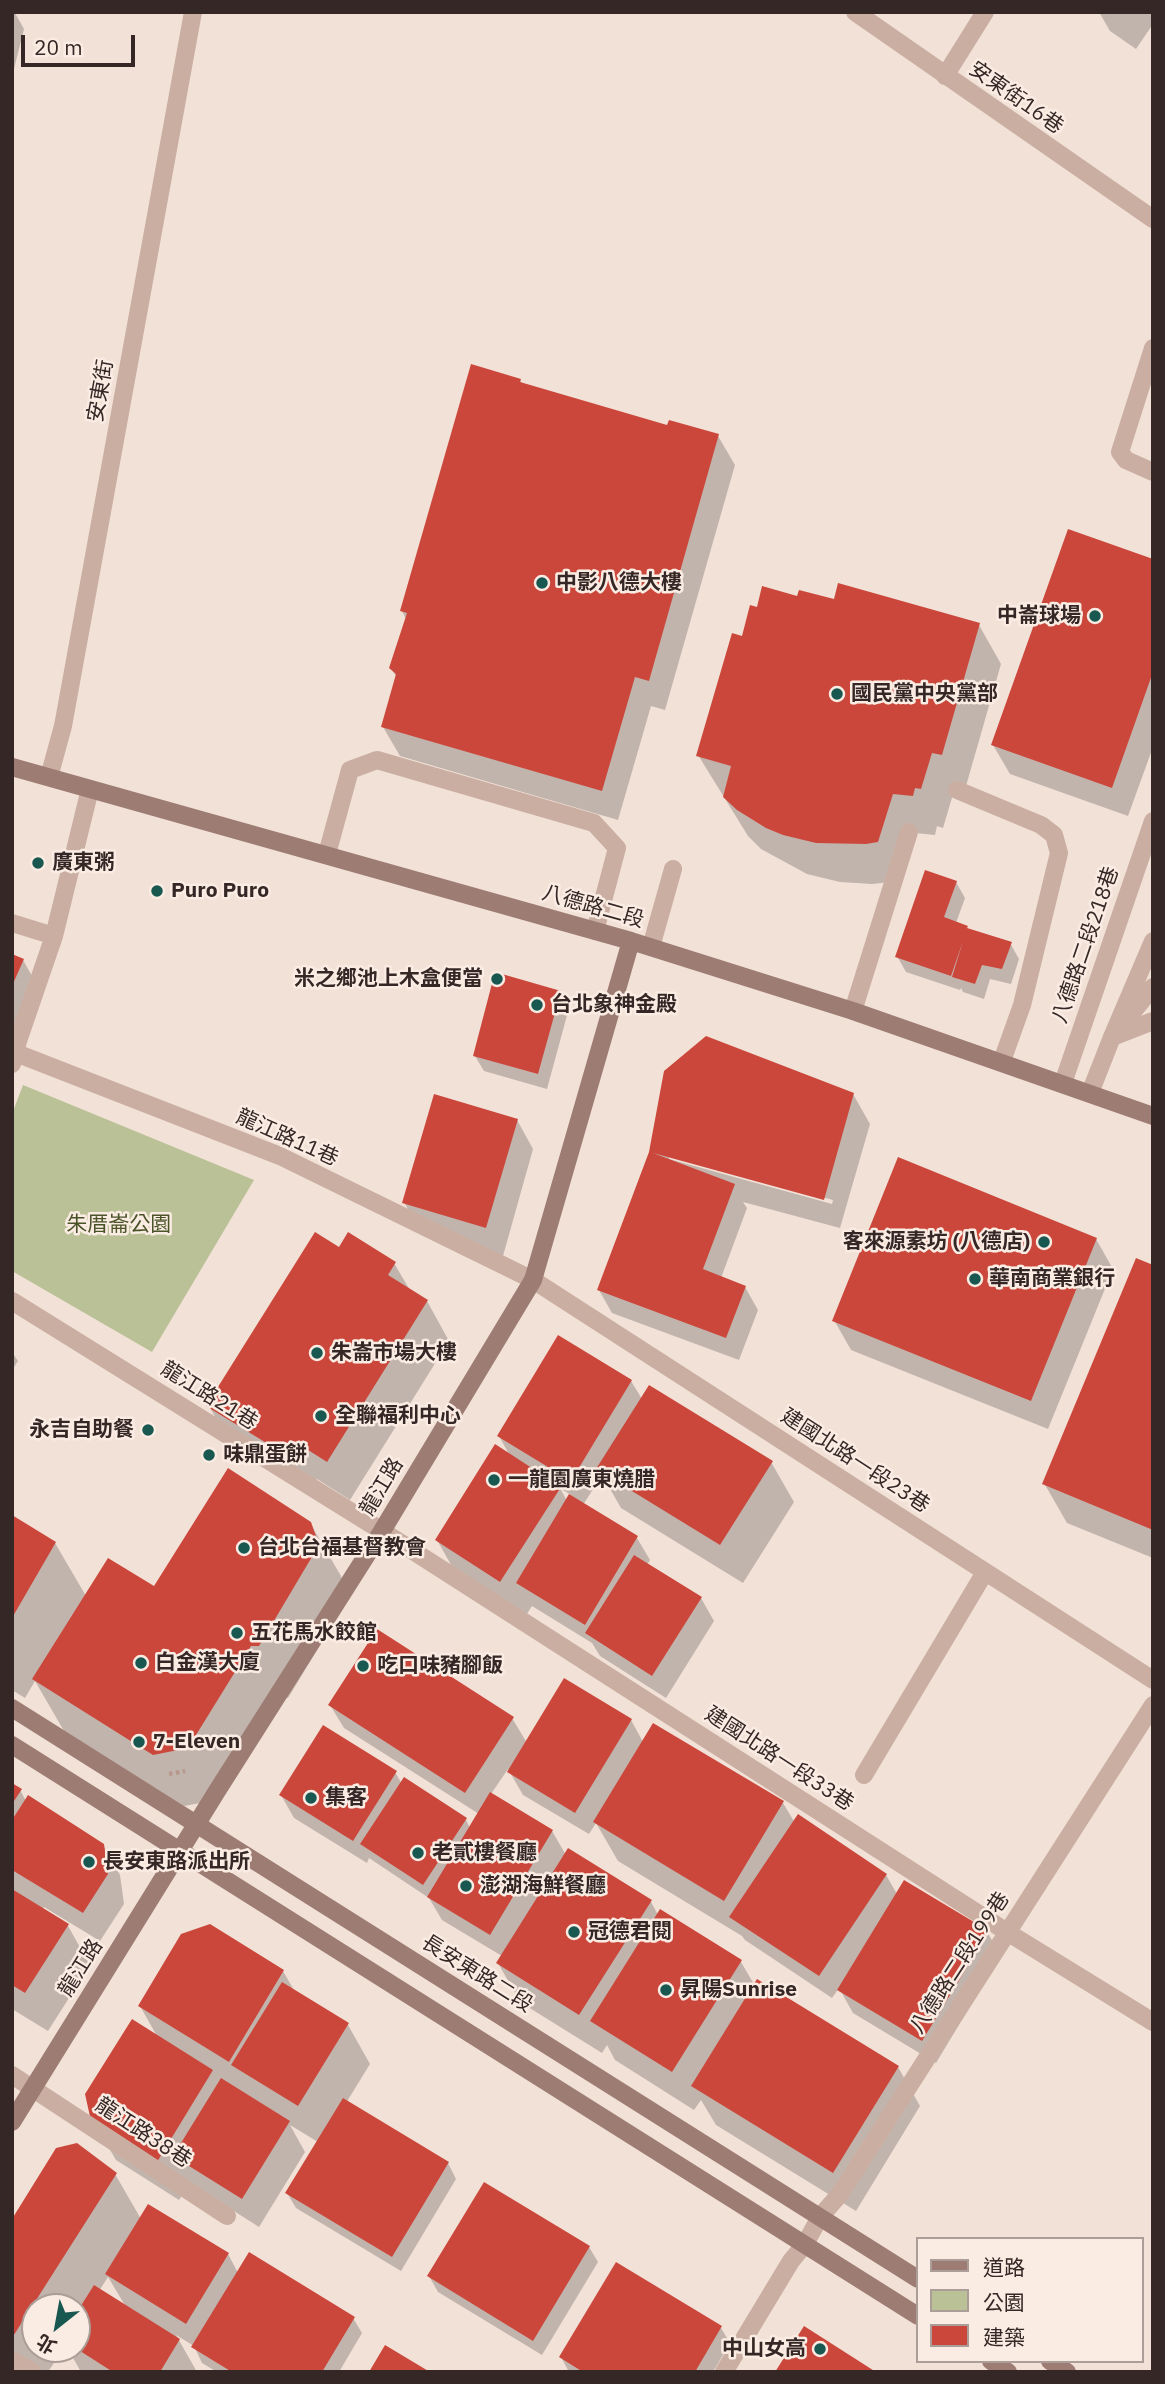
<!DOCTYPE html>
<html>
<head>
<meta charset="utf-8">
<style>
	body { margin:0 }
	#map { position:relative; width:1165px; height:2384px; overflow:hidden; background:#f2e1d7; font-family:"IBM Plex Sans","Noto Sans TC",sans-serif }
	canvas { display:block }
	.frame { position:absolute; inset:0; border:14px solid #342725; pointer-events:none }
	.legend { position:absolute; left:916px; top:2237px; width:228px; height:126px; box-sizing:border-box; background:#faece3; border:2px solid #ab9d97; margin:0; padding:9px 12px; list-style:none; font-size:21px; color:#342725 }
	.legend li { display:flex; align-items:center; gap:14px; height:35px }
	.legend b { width:35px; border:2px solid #ab9d97 }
	.north { position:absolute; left:21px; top:2293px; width:70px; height:70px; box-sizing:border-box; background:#faece3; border:2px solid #ab9d97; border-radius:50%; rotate:211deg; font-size:19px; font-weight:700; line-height:28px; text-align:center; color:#342725 }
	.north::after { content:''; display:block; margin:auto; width:24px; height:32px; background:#195751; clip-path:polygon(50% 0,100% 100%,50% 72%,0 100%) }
	.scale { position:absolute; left:21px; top:35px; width:114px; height:32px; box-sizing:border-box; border:4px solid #342725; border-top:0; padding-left:9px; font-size:21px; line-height:24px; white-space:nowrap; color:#342725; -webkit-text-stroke:5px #faece3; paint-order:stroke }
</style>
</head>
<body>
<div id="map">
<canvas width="1165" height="2384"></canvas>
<div class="frame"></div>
<ul class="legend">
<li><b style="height:9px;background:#9d7c74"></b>道路</li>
<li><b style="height:19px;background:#bac196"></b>公園</li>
<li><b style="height:19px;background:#cb473b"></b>建築</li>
</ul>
<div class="north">北</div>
<div class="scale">20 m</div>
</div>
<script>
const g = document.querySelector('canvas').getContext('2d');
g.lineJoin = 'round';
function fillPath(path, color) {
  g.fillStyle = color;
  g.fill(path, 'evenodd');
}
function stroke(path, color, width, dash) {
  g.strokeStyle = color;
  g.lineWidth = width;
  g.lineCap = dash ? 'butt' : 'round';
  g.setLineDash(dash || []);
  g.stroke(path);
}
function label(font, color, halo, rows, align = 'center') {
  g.font = font + ' "IBM Plex Sans","Noto Sans TC",sans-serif';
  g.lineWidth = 5;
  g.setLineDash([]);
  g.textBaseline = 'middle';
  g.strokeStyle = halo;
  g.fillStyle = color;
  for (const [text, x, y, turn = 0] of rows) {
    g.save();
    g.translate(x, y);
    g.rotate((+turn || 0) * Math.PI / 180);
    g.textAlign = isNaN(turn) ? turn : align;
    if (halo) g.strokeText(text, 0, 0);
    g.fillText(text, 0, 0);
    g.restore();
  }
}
fillPath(new Path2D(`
	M23,1085L254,1180L152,1352L12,1271V1114Z`), '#bac196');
fillPath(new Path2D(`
	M1099,12H1153V24L1136,49L1110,31Z
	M12,13H15L24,29L12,77Z
	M520,380L523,385L668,427L718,436L735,465L665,710L651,706L618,820L400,756L383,727L397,678L391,668L406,619L402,611Z
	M1153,561V747L1128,816L1010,774L993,745Z
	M798,598L835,601L979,625L1001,664L964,793L954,791L943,828L937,826L935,835L915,833L900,881L872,884L840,882L807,874L761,849L748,836L698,755L743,638L758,609Z
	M956,882L965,898L956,923L968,930L1010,943L1019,959L1011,984L990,979L984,999L963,992L961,988L960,990L906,972L897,956Z
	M12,956L23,960L36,983L12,1037Z
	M560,992L569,1008L547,1089L484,1071L475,1056Z
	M853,1094L870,1124L840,1228L743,1202L747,1208L721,1278L745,1287L758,1310L739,1360L612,1313L599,1290L650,1153ZM669,1156L833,1200L832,1204L669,1159Z
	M517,1120L533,1149L503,1256L421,1232L404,1202Z
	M1096,1239L1113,1269L1048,1429L851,1350L834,1320Z
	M339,1250L394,1263L411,1292L427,1301L449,1341L350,1500L317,1479L308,1493L231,1445L209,1406Z
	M1153,1267V1558L1067,1523L1044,1483Z
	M12,1352L18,1361L12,1370Z
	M631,1381L642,1399L771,1462L794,1502L743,1583L621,1508L602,1475L583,1505L637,1538L650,1560L647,1565L701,1598L714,1621L666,1698L600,1656L592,1643L532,1606L523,1620L459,1579L437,1540L510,1456L499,1436ZM560,1488L571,1495L567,1501Z
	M12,1517L55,1543L86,1596L154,1589L310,1523L341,1576L348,1599L288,1698H281L217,1800L184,1806L64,1731L35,1681L25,1698L12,1690Z
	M330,1705L512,1718L527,1743L631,1720L643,1742L783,1803L795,1823L886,1875L897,1894L987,1932L1001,1955L936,2063L853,2013L839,1988L832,1998L745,1940L742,1936L618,1861L596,1823L589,1834L523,1795L508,1769L491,1794L552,1831L566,1855L651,1902L658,1915L741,1962L755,1986L898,2067L920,2106L856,2211L716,2125L701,2100L694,2110L615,2060L607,2045L602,2053L520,2002L498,1963L502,1956L442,1920L429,1898L369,1858L367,1863L294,1818L281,1795L395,1772L402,1784L466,1820L470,1828L479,1814L344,1728Z
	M12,1785L20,1790L26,1801L103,1845L120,1875L124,1904L100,1941L44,1907L42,1910L68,1926L90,1965L48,2031L12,2009Z
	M283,1971L295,1992L348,2025L370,2064L346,2103L448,2163L456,2179L401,2271L296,2208L287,2193L318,2142L290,2125L305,2152L259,2227L190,2183L179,2200L116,2160L93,2121L158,2038L140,2006Z
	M115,2174L141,2219L228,2254L238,2273L353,2318L362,2333L339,2372H217L202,2363L194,2346L176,2335L197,2372H81L68,2349H77V2307H35V2349H63L48,2372H12V2222ZM108,2277L126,2307L99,2291Z
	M589,2247L598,2262L542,2355L438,2292L429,2276Z
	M616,2265L721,2328L730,2343L713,2372H569L561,2357Z`), '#0003');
fillPath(new Path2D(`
	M471,364L521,379L520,382L667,425L669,420L719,434L649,681L635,677L602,791L381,727L396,674L389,668L407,613L400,611Z
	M1068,529L1153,559V672L1112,788L991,745Z
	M838,583L980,623L942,755L932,753L921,789L915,788L913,796L893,794L878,842L866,844L816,843L783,835L766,828L737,810L723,797L731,766L696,756L732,633L742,636L750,605L757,607L762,586L797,596L799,590L834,599Z
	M925,870L957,881L944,917L968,926L967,928L1012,942L1002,969L982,965L975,984L952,977L963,941L951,976L895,957Z
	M12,954L24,959L12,986Z
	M495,972L561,991L538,1074L473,1056Z
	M706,1036L854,1093L824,1200L653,1153L735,1184L703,1269L746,1286L726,1338L597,1290L649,1152L664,1071Z
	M434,1094L518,1119L486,1228L402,1203Z
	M898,1157L1097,1238L1031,1401L832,1321Z
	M315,1232L339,1247L348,1232L396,1262L388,1275L428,1300L327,1462L294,1441L286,1455L206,1406Z
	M1136,1258L1153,1265V1530L1042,1484Z
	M558,1335L632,1380L571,1481L497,1436Z
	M649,1385L773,1461L720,1545L596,1469Z
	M495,1444L561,1487L500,1582L435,1540Z
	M228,1468L311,1522L319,1545L259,1646H251L188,1748L153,1755L32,1679L108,1558L154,1586Z
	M569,1494L638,1536L585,1625L516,1583Z
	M12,1515L56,1542L12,1618Z
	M634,1555L702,1597L652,1676L585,1633Z
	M377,1629L514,1717L465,1793L328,1705Z
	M564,1678L632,1719L575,1813L507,1772Z
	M653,1723L784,1801L724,1901L593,1822Z
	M323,1725L397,1771L353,1841L279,1795Z
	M404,1777L467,1818L423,1885L360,1844Z
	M12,1783L22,1789L12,1804Z
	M490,1792L553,1830L490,1935L427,1897Z
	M28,1795L104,1844L108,1874L83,1913L12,1870V1820Z
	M798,1814L887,1874L819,1976L729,1917Z
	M568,1848L652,1900L579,2015L496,1963Z
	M904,1880L989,1931L922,2041L837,1990Z
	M12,1889L69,1924L25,1993L12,1985Z
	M660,1909L742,1960L672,2072L590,2021Z
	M210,1924L284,1970L229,2062L138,2006L181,1934Z
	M757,1979L899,2066L833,2173L691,2086Z
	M282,1982L349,2023L298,2106L231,2065Z
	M132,2019L213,2070L157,2162L91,2121L85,2094Z
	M221,2078L290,2121L242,2199L173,2156Z
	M343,2098L449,2162L392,2257L285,2193Z
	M77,2143L117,2173L12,2338V2219L56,2148Z
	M484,2182L590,2246L533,2341L427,2276Z
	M148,2204L229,2253L186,2324L105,2274Z
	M249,2252L355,2317L322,2372H232L191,2347Z
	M616,2262L722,2326L695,2372H583L559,2357Z
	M94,2285L180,2339L160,2372H113L77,2349V2312Z
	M804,2326L876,2372H775Z
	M385,2345L430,2372H369Z`), '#cb473b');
stroke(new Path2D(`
	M169,1774L185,1771`), '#b6988d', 4.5, [3.5, 3.5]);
stroke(new Path2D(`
	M1153,348L1120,452L1126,460L1153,472
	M957,790L1041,825L1054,835L1059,853L1022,1005L1002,1061
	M327,854L350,770L377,760L594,823L617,848L595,931
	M12,923L54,936
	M651,947L673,869
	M853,1011L909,832
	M1126,1020L1153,987
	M1112,1037L1153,941
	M16,1053L280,1156L533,1280L1153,1680
	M12,1064L18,1041L54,936L90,789
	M1063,1083L1153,821
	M1090,1093L1112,1037L1153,1021
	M12,1301L382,1531L1007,1932L1153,2022
	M864,1775L985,1572
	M12,2075L227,2216
	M12,2360L32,2372
	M724,2372L791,2261L805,2244L820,2217L840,2194L1153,1705`), '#caaea2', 18);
stroke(new Path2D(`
	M855,12L1153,219
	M945,76L985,12
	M49,777L63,726L193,12`), '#caaea2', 18);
stroke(new Path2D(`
	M12,767L631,941L853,1011L1153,1116
	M12,1708L918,2279
	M12,1745L918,2316
	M12,2122L217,1791L382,1531L533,1280L631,941
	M991,2361L1008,2372
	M1050,2361L1067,2372`), '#9d7c74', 18);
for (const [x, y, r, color] of [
	[542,583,7,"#195751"],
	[1095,616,7,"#195751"],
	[837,694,7,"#195751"],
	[38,863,7,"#195751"],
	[157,891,7,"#195751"],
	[497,979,7,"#195751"],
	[537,1005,7,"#195751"],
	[1044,1242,7,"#195751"],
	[975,1279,7,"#195751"],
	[317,1353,7,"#195751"],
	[321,1416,7,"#195751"],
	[148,1430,7,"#195751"],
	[209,1455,7,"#195751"],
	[494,1480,7,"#195751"],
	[244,1548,7,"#195751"],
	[237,1633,7,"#195751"],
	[141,1663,7,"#195751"],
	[363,1666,7,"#195751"],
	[139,1742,7,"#195751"],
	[311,1798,7,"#195751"],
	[418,1853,7,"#195751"],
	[89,1862,7,"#195751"],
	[466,1886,7,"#195751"],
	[574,1932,7,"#195751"],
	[666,1990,7,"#195751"],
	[820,2349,7,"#195751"]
]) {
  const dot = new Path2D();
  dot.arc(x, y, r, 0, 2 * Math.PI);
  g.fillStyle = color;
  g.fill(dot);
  stroke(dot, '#faece3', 2.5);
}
label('21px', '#342725', '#faece3', [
	["安東街16巷",1016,98,35],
	["安東街",101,391,-80],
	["八德路二段",593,907,16],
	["八德路二段218巷",1086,945,-71],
	["龍江路11巷",287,1138,24],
	["龍江路21巷",209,1396,32],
	["建國北路一段23巷",855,1461,33],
	["龍江路",382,1487,-59],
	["建國北路一段33巷",779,1759,33],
	["八德路二段199巷",960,1963,-57],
	["龍江路",81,1968,-58],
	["長安東路二段",477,1974,32],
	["龍江路38巷",143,2133,33]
]);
label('bold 21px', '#342725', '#faece3', [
	["中影八德大樓",556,583],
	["中崙球場",1081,616,"right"],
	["國民黨中央黨部",851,694],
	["廣東粥",52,863],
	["Puro Puro",171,891],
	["米之鄉池上木盒便當",483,979,"right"],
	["台北象神金殿",551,1005],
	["客來源素坊 (八德店)",1030,1242,"right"],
	["華南商業銀行",989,1279],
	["朱崙市場大樓",331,1353],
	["全聯福利中心",335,1416],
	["永吉自助餐",134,1430,"right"],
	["味鼎蛋餅",223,1455],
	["一龍園廣東燒腊",508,1480],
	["台北台福基督教會",258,1548],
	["五花馬水餃館",251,1633],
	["白金漢大廈",155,1663],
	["吃口味豬腳飯",377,1666],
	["7-Eleven",153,1742],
	["集客",325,1798],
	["老貳樓餐廳",432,1853],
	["長安東路派出所",103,1862],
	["澎湖海鮮餐廳",480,1886],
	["冠德君閱",588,1932],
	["昇陽Sunrise",680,1990],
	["中山女高",806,2349,"right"]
], 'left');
label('21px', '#4b5428', '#faece3', [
	["朱厝崙公園",119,1225]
]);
</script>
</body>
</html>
